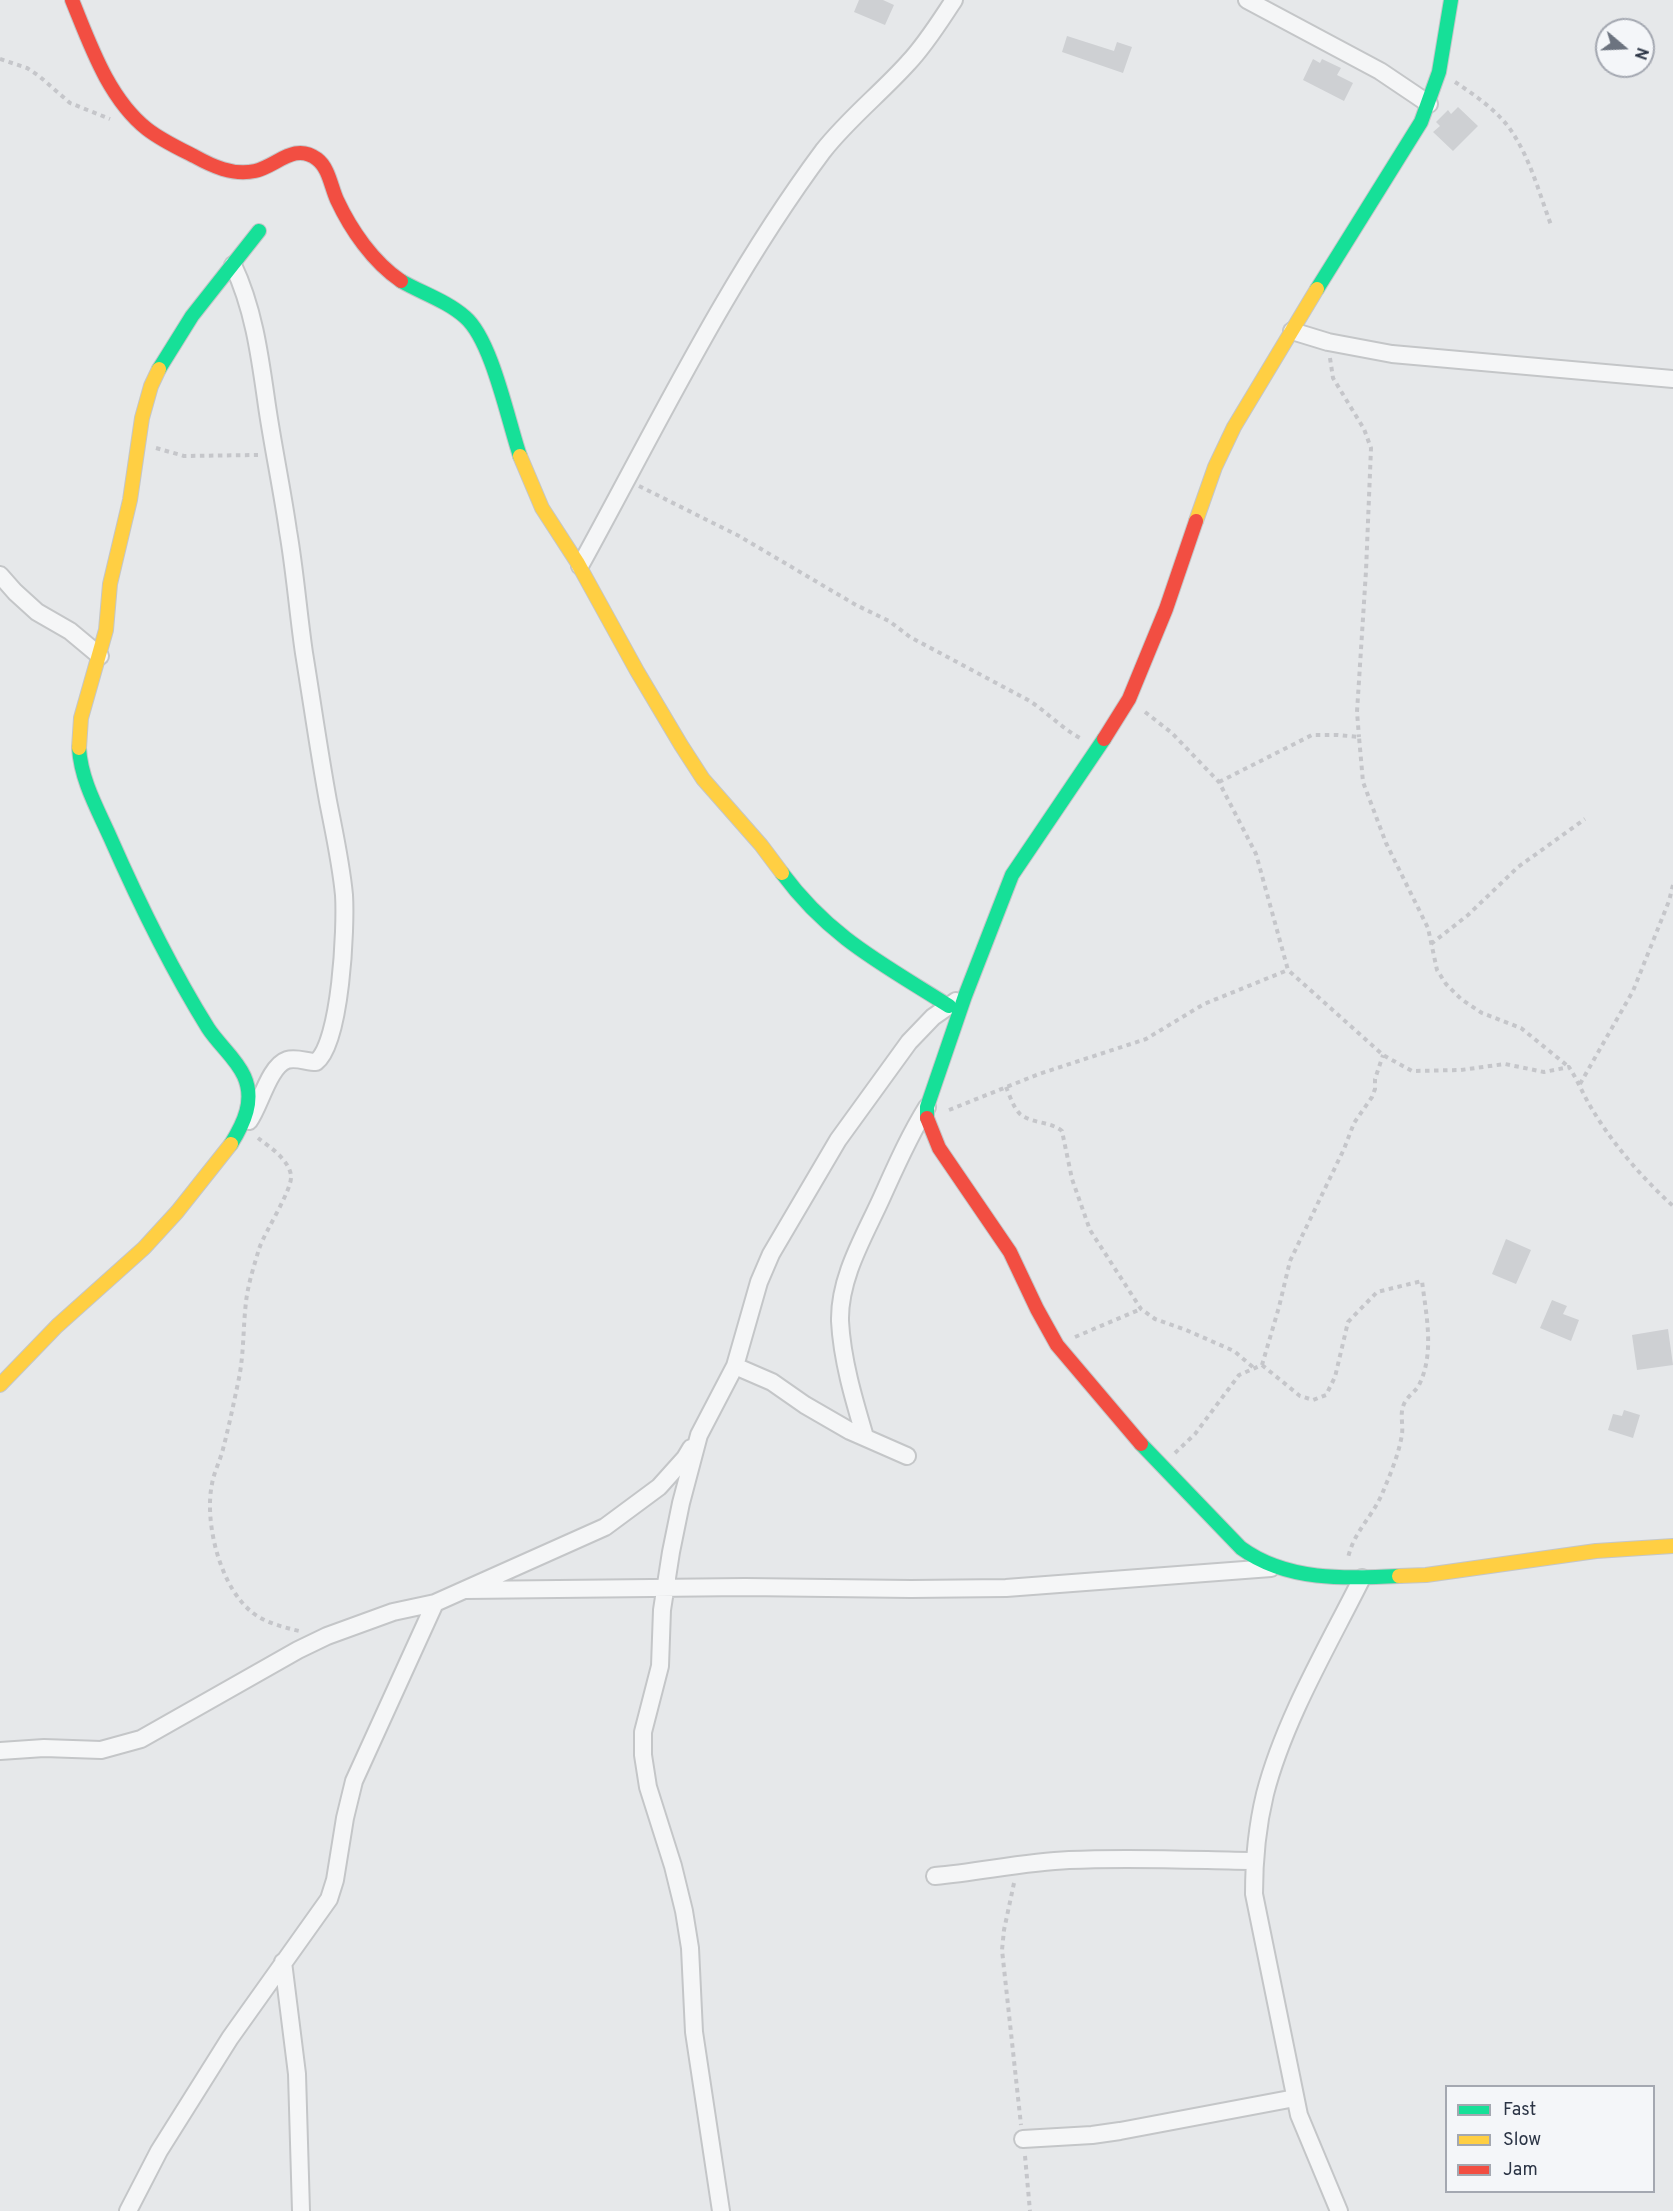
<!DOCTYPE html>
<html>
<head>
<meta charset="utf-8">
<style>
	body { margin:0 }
	#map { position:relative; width:1673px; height:2211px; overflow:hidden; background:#e6e8ea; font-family:Overpass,sans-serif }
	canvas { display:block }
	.legend { position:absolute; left:1445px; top:2085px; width:210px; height:108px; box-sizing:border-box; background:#f4f6f9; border:2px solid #a4a8b1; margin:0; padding:8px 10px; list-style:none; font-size:18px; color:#2b3445 }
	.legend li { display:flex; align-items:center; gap:12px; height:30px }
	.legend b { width:30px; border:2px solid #a4a8b1 }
	.north { position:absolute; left:1595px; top:18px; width:60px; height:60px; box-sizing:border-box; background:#f4f6f9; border:2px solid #a4a8b1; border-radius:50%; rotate:109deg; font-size:16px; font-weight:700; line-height:24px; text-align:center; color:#2b3445 }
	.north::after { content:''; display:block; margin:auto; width:21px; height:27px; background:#6c737f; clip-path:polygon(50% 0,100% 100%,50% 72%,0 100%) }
</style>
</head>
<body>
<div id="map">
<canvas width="1673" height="2211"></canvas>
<ul class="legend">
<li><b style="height:8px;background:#16e098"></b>Fast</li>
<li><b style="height:8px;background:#ffcf43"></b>Slow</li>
<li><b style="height:8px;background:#f24e42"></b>Jam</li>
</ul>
<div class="north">N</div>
</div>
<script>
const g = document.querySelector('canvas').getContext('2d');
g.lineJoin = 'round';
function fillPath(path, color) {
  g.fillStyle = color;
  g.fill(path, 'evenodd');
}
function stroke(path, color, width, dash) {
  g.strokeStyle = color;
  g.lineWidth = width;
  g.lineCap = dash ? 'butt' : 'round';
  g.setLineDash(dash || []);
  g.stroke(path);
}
fillPath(new Path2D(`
	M859,0H883L894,5L885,25L854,12Z
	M1067,36L1114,51L1117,42L1132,47L1123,73L1062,52Z
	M1313,59L1320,63L1322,59L1341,68L1337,75L1353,83L1344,101L1303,80Z
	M1458,107L1478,126L1453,151L1433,132L1440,126L1436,122L1448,110L1451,114Z
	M1506,1239L1531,1250L1516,1284L1492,1274Z
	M1552,1300L1567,1306L1563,1314L1579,1320L1571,1341L1540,1328Z
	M1668,1329L1673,1365L1637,1370L1632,1335Z
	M1624,1410L1640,1415L1633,1438L1608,1430L1613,1414L1622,1416Z`), '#ced0d3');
const street = new Path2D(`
	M1247,0L1380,71L1429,104
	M233,265C254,309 260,357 267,406C273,447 282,489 288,531C295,571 298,612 304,653C312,702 319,752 328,801C334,832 341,863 344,895C346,927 341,1043 316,1062C307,1062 296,1057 287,1060C269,1066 260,1106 249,1121
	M1292,331L1328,342L1392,354L1673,379
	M580,566C657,426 727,280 823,151C848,119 881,93 908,63C926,44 940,21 954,0
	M0,575L15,592L37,612L70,631L100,656
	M735,1366L772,1382L805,1405L850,1431L907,1456
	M865,1437C854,1400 842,1360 840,1321C839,1277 865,1235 882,1197C896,1166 909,1136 927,1107
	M465,1590L745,1587L911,1589L1006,1588L1271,1568
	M0,1751L44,1748L101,1750L141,1739L298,1650L327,1636L393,1612L435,1603L605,1527L659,1487L685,1458L691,1448
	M935,1876C980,1872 1024,1862 1069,1860C1130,1857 1192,1860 1254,1861
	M283,1962L297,2074L301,2211
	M1023,2139L1092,2135L1120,2131L1295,2098
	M128,2211L159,2151L230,2038L329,1899L335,1880L345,1818L354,1781L435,1603
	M721,2211L694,2032L690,1948L684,1911L673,1866L648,1787L643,1755V1732L660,1666L662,1610L671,1552L681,1503L699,1435L735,1366L759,1282L771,1254L838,1140L909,1042L933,1017L956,1001
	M1339,2211L1299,2115L1254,1894C1254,1860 1257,1827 1265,1794C1284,1720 1328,1646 1362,1578`);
const fast = new Path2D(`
	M401,281C422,293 447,301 465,317C492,340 508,421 520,456
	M1317,289L1421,122L1439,72L1451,0
	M159,369L192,316L259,231
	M79,748C81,780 97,808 110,837C139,903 170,967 208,1028C219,1045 236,1058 244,1076C255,1100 244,1123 231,1144
	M782,873C830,938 883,964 949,1006
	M927,1118V1107L965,996L1012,875L1104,739
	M1141,1444L1241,1548C1286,1581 1345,1579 1399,1576`);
const slow = new Path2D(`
	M520,456L542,508L577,562L637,671L681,745L703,779L761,845L782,873
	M1196,521L1215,467L1234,427L1317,289
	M79,748L81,718L106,630L110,584L130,500L142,418L151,386L159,369
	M0,1385L57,1326L144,1248L177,1212L231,1144
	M1399,1576L1426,1575L1596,1551L1673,1546`);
const jam = new Path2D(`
	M72,0C90,44 108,98 147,129C161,140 178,148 194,156C212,166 233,176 255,171C277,166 294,142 317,159C329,168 331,187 337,200C351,230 373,262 401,281
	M1104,739L1129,699L1166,609L1196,521
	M927,1118L939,1148L1010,1252L1037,1309L1057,1345L1141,1444`);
stroke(street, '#c4c6c8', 20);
stroke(fast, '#c4c6c8', 16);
stroke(slow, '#c4c6c8', 16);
stroke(jam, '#c4c6c8', 16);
stroke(new Path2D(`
	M0,59L27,68L39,76L70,103L110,119
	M1455,82C1476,96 1500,112 1514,135C1531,162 1540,195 1551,225
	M1330,358L1333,378L1364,429L1371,448L1366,571L1357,712L1359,737
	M156,448L184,456L258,455
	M639,486L739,536L856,605L889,621L910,637L1028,700C1046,711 1060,727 1080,738
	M1145,712L1172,733L1219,782L1256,854L1288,970L1383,1055L1412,1071L1461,1070L1505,1064L1544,1072L1569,1067C1577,1079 1582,1092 1589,1104C1611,1142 1641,1177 1673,1206
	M1219,782L1312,735H1338L1359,737L1363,782L1386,843L1428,928L1437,970L1446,984L1461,999L1482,1013L1521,1028L1569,1067
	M1431,944L1468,915L1518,867L1585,819
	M1580,1084L1633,991L1669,901L1673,885
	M1006,1087C1010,1096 1013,1107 1020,1114C1032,1124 1050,1121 1062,1131L1072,1179L1090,1230L1141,1309L1155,1319L1186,1330L1234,1351L1254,1368
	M949,1110L1039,1074L1146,1039L1204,1004L1288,970
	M258,1138C270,1147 288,1159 291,1175C293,1189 265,1231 259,1249C254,1266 248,1284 246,1302C243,1327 244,1353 239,1378C234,1402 229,1426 223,1449C220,1461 214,1472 212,1484C204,1522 220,1588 253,1613C266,1623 283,1627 299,1631
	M1075,1337L1141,1309
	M1262,1365L1300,1396L1313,1400L1326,1395L1335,1377L1348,1322L1377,1292L1422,1281C1426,1314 1435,1353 1419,1385C1414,1394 1404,1397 1402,1411C1401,1418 1403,1426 1402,1434C1399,1454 1390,1475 1382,1494C1371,1519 1354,1531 1348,1558
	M1175,1453L1195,1434L1239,1375L1262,1365L1279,1307L1290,1261L1344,1149L1354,1123L1372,1097L1375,1089V1079L1383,1055
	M1014,1883L1004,1930L1002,1950L1021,2125
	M1025,2156L1030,2211`), '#c5c6ca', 4, [4.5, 4.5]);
stroke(street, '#f5f6f7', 16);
stroke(fast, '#16e098', 14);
stroke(slow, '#ffcf43', 14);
stroke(jam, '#f24e42', 14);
</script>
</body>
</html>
